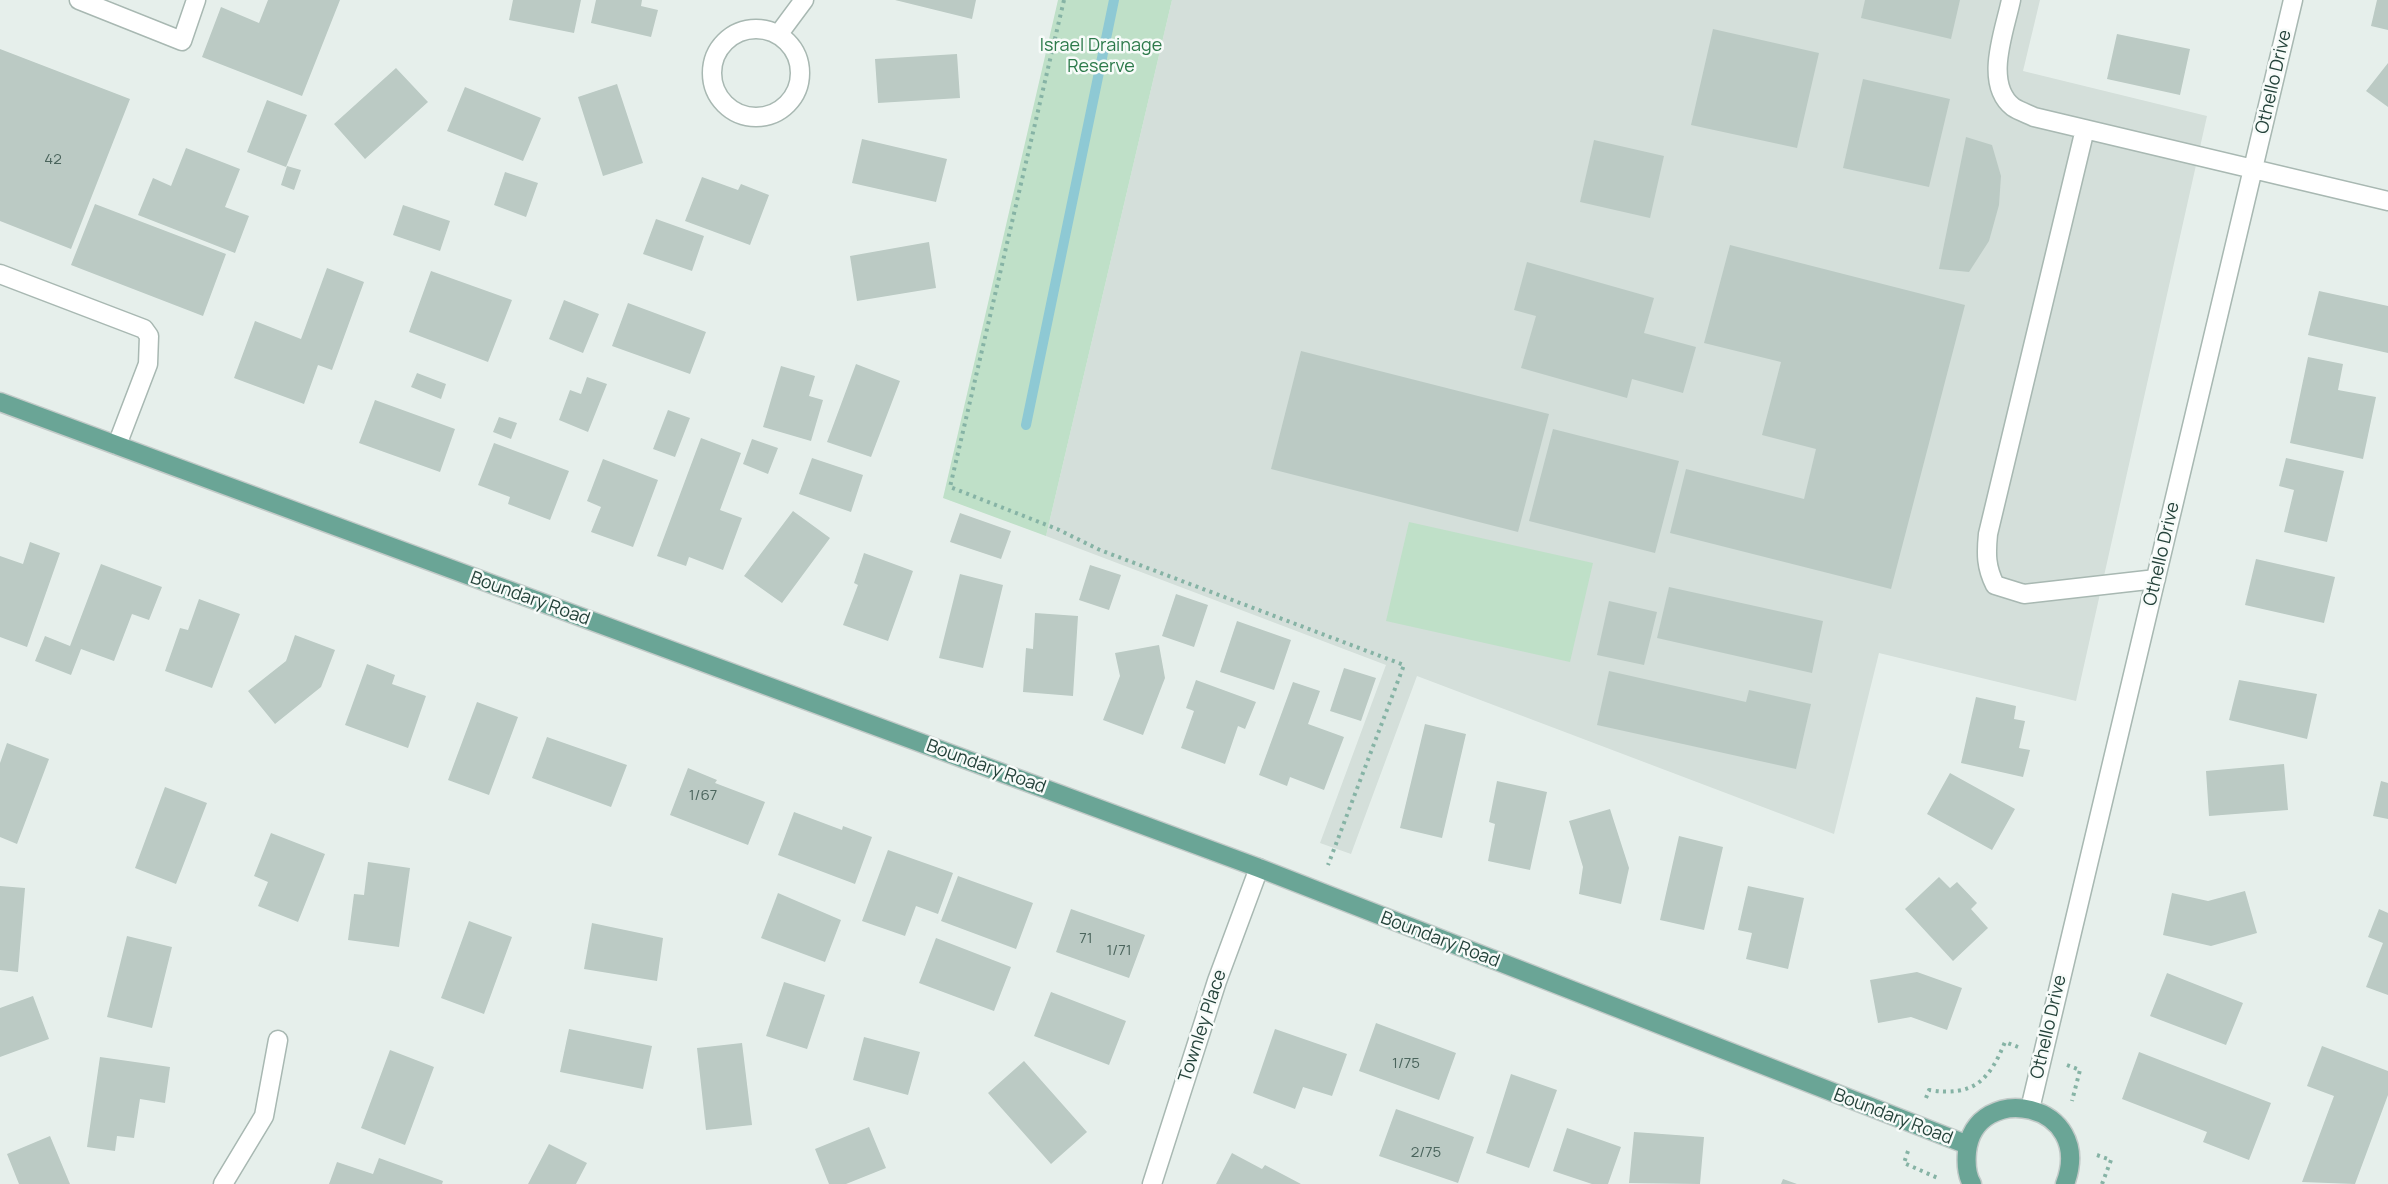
<!DOCTYPE html>
<html>
<head>
<meta charset="utf-8">
<style>
	body { margin:0 }
	canvas { display:block; background:#e6efeb }
</style>
</head>
<body>
<canvas width="2388" height="1184"></canvas>
<script>
const g = document.querySelector('canvas').getContext('2d');
g.lineJoin = 'round';
function fillPath(path, color) {
  g.fillStyle = color;
  g.fill(path, 'evenodd');
}
function stroke(path, color, width, dash) {
  g.strokeStyle = color;
  g.lineWidth = width;
  g.lineCap = dash ? 'butt' : 'round';
  g.setLineDash(dash || []);
  g.stroke(path);
}
function label(font, color, halo, rows, align = 'center') {
  g.font = font + ' Manrope,sans-serif';
  g.lineWidth = 5;
  g.setLineDash([]);
  g.textBaseline = 'middle';
  g.strokeStyle = halo;
  g.fillStyle = color;
  for (const [text, x, y, turn = 0] of rows) {
    g.save();
    g.translate(x, y);
    g.rotate((+turn || 0) * Math.PI / 180);
    g.textAlign = isNaN(turn) ? turn : align;
    if (halo) g.strokeText(text, 0, 0);
    g.fillText(text, 0, 0);
    g.restore();
  }
}
fillPath(new Path2D(`
	M1172,0H2040L2023,71L2207,116L2076,701L1879,653L1834,834L1417,676L1351,854L1320,843L1386,665L1046,536Z`), '#d4dfda');
fillPath(new Path2D(`
	M1058,0H1172L1046,536L943,498Z
	M1409,522L1593,563L1570,662L1386,621Z`), '#bfe0c8');
stroke(new Path2D(`
	M1026,425L1114,0`), '#8ec9d4', 10);
fillPath(new Path2D(`
	M268,0H340L302,96L202,57L221,7L259,23Z
	M513,0H581L574,33L509,20Z
	M596,0H642L641,6L658,10L651,37L591,23Z
	M895,0H976L972,19Z
	M1865,0H1960L1951,39L1861,18Z
	M2377,0H2388V30L2371,26Z
	M1713,29L1819,53L1797,148L1691,125Z
	M2117,34L2190,49L2180,95L2107,79Z
	M0,49L130,99L71,249L0,221Z
	M957,54L960,98L878,103L875,59Z
	M2388,63V107L2366,91Z
	M396,68L428,102L365,159L334,124Z
	M1863,79L1950,99L1929,187L1843,168Z
	M617,84L643,163L603,176L578,97Z
	M465,87L541,118L523,161L447,131Z
	M267,100L307,115L286,167L247,152Z
	M1966,137L1992,145L2001,176L1999,205L1989,241L1969,272L1939,269Z
	M862,139L947,159L936,202L852,183Z
	M1594,140L1664,156L1650,218L1580,202Z
	M186,148L240,169L225,207L249,216L235,253L138,215L153,178L171,186Z
	M287,166L301,170L294,190L281,185Z
	M505,172L538,183L526,217L494,205Z
	M702,177L738,190L741,184L769,195L750,245L685,221Z
	M95,204L226,254L203,316L71,265Z
	M403,205L450,221L440,251L393,235Z
	M656,219L704,236L692,271L643,254Z
	M929,242L936,288L857,301L850,256Z
	M1730,245L1965,305L1891,589L1670,533L1686,469L1804,499L1816,449L1762,435L1781,362L1704,343Z
	M1527,262L1654,298L1644,333L1696,347L1683,393L1632,379L1627,398L1521,368L1536,316L1514,310Z
	M327,268L364,282L332,370L318,365L304,404L234,378L255,321L301,339Z
	M431,271L512,300L488,362L409,332Z
	M2319,291L2388,306V353L2308,335Z
	M564,300L599,314L583,353L549,339Z
	M628,303L706,332L690,374L612,346Z
	M1301,351L1549,414L1518,532L1271,469Z
	M2308,357L2343,364L2338,390L2376,397L2363,459L2290,443Z
	M856,364L900,381L871,457L827,442Z
	M781,366L815,376L809,396L823,400L811,441L763,427Z
	M417,373L446,384L441,399L411,387Z
	M587,377L607,384L588,432L559,420L570,390L581,394Z
	M375,400L455,429L440,472L359,443Z
	M668,410L690,418L675,457L653,449Z
	M499,417L517,423L511,439L493,432Z
	M1553,429L1679,461L1655,553L1529,521Z
	M701,438L741,453L720,510L742,518L723,570L689,557L686,566L657,556Z
	M752,439L778,448L768,474L743,464Z
	M494,443L569,471L550,520L508,504L510,497L478,485Z
	M812,458L863,475L851,512L799,494Z
	M2286,458L2344,471L2327,542L2284,532L2294,490L2279,486Z
	M603,459L658,480L633,547L591,532L601,507L587,501Z
	M793,511L830,538L782,603L744,576Z
	M960,513L1011,531L1001,559L950,542Z
	M30,542L60,553L27,647L0,637V556L23,564Z
	M864,553L913,571L888,641L843,625L858,585L854,583Z
	M2256,559L2335,577L2324,623L2245,605Z
	M101,564L162,587L149,620L132,614L114,661L81,649L71,675L35,661L45,636L70,646Z
	M1090,565L1121,575L1109,610L1079,600Z
	M960,574L1003,585L983,668L939,658Z
	M1669,587L1823,621L1812,673L1657,638Z
	M1176,594L1208,605L1194,647L1162,636Z
	M199,599L240,614L212,688L165,671L180,628L188,630Z
	M1609,601L1657,612L1644,665L1597,655Z
	M1035,613L1078,616L1073,696L1023,692L1026,648L1033,649Z
	M1237,621L1291,640L1274,690L1220,672Z
	M295,635L335,650L321,687L275,724L248,691L286,661Z
	M1159,645L1165,678L1143,735L1103,720L1120,676L1115,653Z
	M367,664L395,675L392,684L426,696L408,748L345,725Z
	M1344,668L1376,678L1361,721L1330,711Z
	M1609,671L1746,702L1749,690L1811,704L1796,769L1597,725Z
	M1196,680L1256,702L1245,729L1238,726L1225,764L1181,748L1194,711L1186,708Z
	M2239,680L2317,694L2307,739L2229,720Z
	M1293,682L1320,691L1308,724L1344,737L1324,790L1290,777L1287,786L1259,775Z
	M1976,697L2016,706L2014,719L2025,721L2019,748L2030,750L2023,777L1961,763Z
	M477,702L518,717L489,795L448,780Z
	M1425,724L1466,734L1442,838L1400,828Z
	M547,737L627,765L611,807L532,778Z
	M7,743L49,759L17,844L0,837V763Z
	M2284,764L2288,810L2209,816L2206,771Z
	M688,768L717,780L715,783L765,802L748,845L670,815Z
	M1950,773L2015,809L1992,850L1927,814Z
	M1497,781L1547,792L1530,870L1488,861L1495,824L1489,822Z
	M2381,781L2388,783V819L2373,816Z
	M165,787L207,803L176,884L135,868Z
	M1610,809L1629,868L1621,904L1579,894L1583,867L1569,821Z
	M794,812L842,830L843,826L872,837L855,884L778,855Z
	M271,833L325,854L298,922L258,906L268,882L254,876Z
	M1679,836L1723,847L1704,930L1660,920Z
	M888,850L953,873L938,914L916,906L905,936L862,921Z
	M368,862L410,868L399,947L348,940L354,894L364,895Z
	M958,876L1033,903L1016,949L941,921Z
	M1939,877L1950,888L1957,882L1977,903L1971,909L1988,928L1953,961L1905,909Z
	M0,886L25,888L18,972L0,970Z
	M1748,886L1804,898L1788,969L1746,959L1752,933L1738,930Z
	M2245,891L2257,933L2211,946L2163,935L2172,893L2208,901Z
	M778,893L841,920L825,962L761,938Z
	M1071,909L1145,935L1129,978L1056,952Z
	M2379,909L2388,913V995L2366,987L2383,943L2368,937Z
	M469,921L512,937L484,1014L441,998Z
	M592,923L663,938L657,981L584,969Z
	M127,936L172,947L152,1028L107,1017Z
	M936,938L1011,967L994,1011L919,983Z
	M1917,972L1962,988L1947,1030L1911,1017L1878,1023L1870,980Z
	M2167,973L2243,1003L2226,1045L2150,1016Z
	M784,982L825,995L807,1049L766,1036Z
	M1051,992L1126,1021L1109,1065L1034,1036Z
	M33,996L49,1039L0,1057V1008Z
	M1376,1023L1456,1053L1439,1100L1359,1071Z
	M569,1029L652,1046L643,1089L560,1072Z
	M1275,1029L1347,1054L1332,1096L1303,1087L1295,1109L1253,1093Z
	M864,1037L920,1052L908,1095L853,1080Z
	M742,1043L752,1125L706,1130L697,1048Z
	M2322,1046L2388,1071V1095L2355,1184L2302,1182L2334,1096L2307,1086Z
	M390,1050L434,1067L405,1145L361,1128Z
	M2139,1052L2271,1103L2249,1160L2203,1142L2207,1132L2122,1099Z
	M100,1057L170,1067L165,1103L140,1099L134,1138L117,1136L115,1151L87,1147Z
	M1024,1061L1087,1132L1051,1164L988,1093Z
	M1511,1074L1557,1090L1529,1168L1486,1153Z
	M1396,1109L1474,1137L1458,1183L1379,1156Z
	M869,1127L886,1168L846,1184H829L815,1149Z
	M1567,1128L1621,1147L1608,1184H1592L1553,1171Z
	M1634,1132L1704,1137L1700,1184L1629,1183Z
	M50,1136L70,1184H19L7,1154Z
	M549,1144L587,1163L576,1184H528Z
	M1232,1153L1262,1169L1265,1165L1301,1184H1216Z
	M379,1158L443,1181L442,1184H329L337,1162L373,1174Z
	M1783,1179L1797,1184H1781Z`), '#bbcac4');
const minor = new Path2D(`
	M79,0L182,41L196,0
	M2011,0C2005,30 1983,83 2013,107C2019,111 2028,114 2034,117L2388,201
	M712 73a44 44 0 1 1 88 0a44 44 0 1 1-88 0Z
	M778,35L804,0
	M2085,129L1988,534C1986,554 1986,567 1995,585L2024,594L2156,579
	M0,274L144,329L149,336L148,364L117,445
	M2030,1109L2293,0
	M223,1184L264,1116L278,1040
	M1152,1184L1217,981L1259,868`);
const major = new Path2D(`
	M0,402L1259,868L1968,1145
	M1972,1184C1966,1174 1966,1163 1967,1152C1975,1079 2096,1102 2065,1184`);
stroke(minor, '#a8b8b2', 21);
stroke(major, '#c2cac8', 21);
stroke(new Path2D(`
	M1064,0L950,487L1057,529L1100,550L1404,665L1328,865
	M2067,1065L2080,1070L2072,1101
	M1926,1098L1929,1090C1973,1097 1989,1081 2005,1042L2018,1047
	M1908,1151L1904,1163L1940,1179
	M2097,1155L2111,1160L2102,1184`), '#86b3a5', 4, [3, 4.5]);
stroke(minor, '#fff', 18);
stroke(major, '#6aa596', 18);
label('15px', '#4a645c', null, [
	["42",53,160],
	["1/67",703,796],
	["71",1086,939],
	["1/71",1119,951],
	["1/75",1406,1064],
	["2/75",1426,1153]
]);
label('18px', '#2d7a4b', '#f7fbf9', [
	["Israel Drainage",1101,46],
	["Reserve",1101,67]
]);
label('18px', '#24423a', '#f7fbf9', [
	["Othello Drive",2274,82,-77],
	["Othello Drive",2162,554,-77],
	["Boundary Road",530,599,20],
	["Boundary Road",986,767,20],
	["Boundary Road",1440,940,21],
	["Townley Place",1203,1026,-72],
	["Othello Drive",2049,1027,-77],
	["Boundary Road",1893,1117,21]
]);
</script>
</body>
</html>
